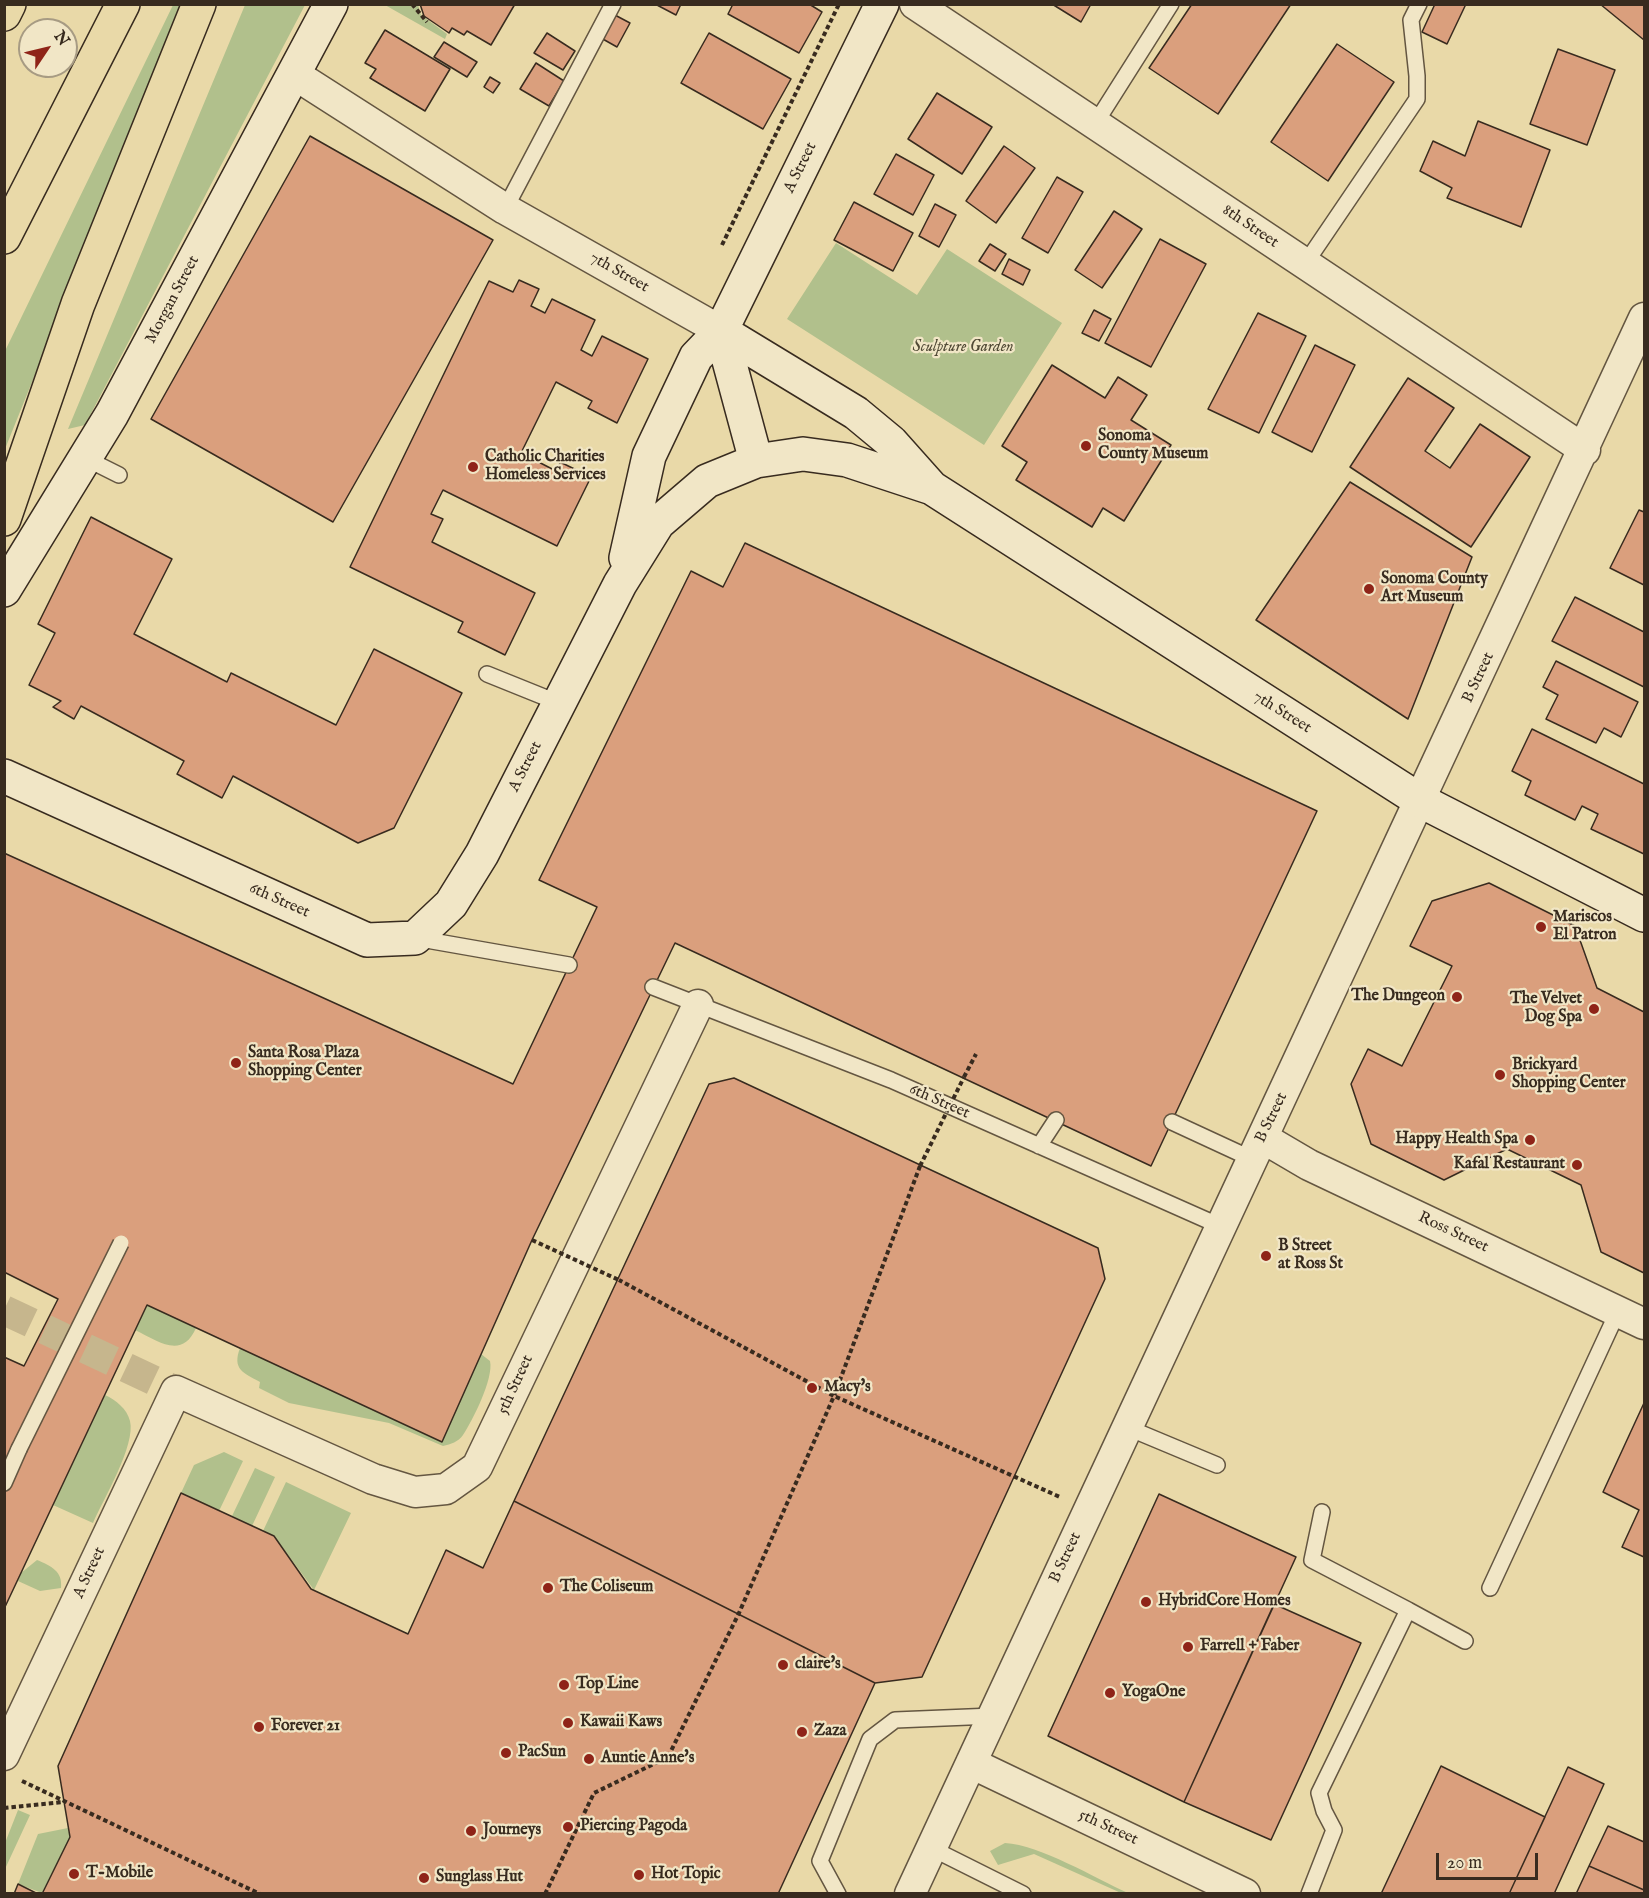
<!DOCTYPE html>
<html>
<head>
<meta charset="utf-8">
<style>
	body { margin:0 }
	#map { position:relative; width:1649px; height:1898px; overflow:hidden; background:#e9d9a8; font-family:"IM FELL English",serif }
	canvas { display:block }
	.frame { position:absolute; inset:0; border:6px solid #382b1f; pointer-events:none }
	.north { position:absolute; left:18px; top:18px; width:60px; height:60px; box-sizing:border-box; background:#f1e6c6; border:2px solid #a79b83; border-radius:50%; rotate:55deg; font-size:16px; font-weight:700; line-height:24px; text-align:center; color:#382b1f }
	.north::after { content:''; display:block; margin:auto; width:21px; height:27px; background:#8f2418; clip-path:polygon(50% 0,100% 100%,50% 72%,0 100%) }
	.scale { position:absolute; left:1436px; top:1853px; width:102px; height:27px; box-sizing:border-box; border:3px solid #382b1f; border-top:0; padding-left:8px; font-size:18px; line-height:21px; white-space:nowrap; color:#382b1f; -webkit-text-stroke:4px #f1e6c6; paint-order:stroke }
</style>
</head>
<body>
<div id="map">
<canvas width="1649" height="1898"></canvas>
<div class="frame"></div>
<div class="north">N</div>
<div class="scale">20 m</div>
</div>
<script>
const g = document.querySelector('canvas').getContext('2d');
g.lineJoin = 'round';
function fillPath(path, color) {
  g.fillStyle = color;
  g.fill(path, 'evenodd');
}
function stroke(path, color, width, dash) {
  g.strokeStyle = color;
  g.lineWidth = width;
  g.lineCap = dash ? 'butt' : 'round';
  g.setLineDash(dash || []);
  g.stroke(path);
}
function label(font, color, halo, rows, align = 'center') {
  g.font = font + ' "IM FELL English",serif';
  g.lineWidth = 4.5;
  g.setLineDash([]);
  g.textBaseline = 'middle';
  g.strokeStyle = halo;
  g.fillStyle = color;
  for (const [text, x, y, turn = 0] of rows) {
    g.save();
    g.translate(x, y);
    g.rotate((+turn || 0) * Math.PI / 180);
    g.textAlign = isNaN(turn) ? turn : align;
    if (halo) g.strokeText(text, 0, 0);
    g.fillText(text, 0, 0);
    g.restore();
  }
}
fillPath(new Path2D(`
	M173,5H184L5,449V351Z
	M245,5H305L85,425L68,429Z
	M385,5H418L421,15L447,34L445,39Z
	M836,243L917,295L947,249L1062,323L984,445L787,319Z
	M147,1305L196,1328C182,1360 158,1341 135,1330Z
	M240,1348L441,1442L481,1354L490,1361C494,1378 473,1420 463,1435C458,1442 451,1444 443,1446L389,1423L289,1403L259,1388L260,1382C243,1373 232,1369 240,1348Z
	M105,1395C116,1400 127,1409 130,1421C136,1445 103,1500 93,1523L53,1505Z
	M224,1452L243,1461L219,1511L181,1493L194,1465Z
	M255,1468L275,1477L252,1526L232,1516Z
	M286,1482L351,1513L314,1590L274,1536L263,1531Z
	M37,1560C51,1566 63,1571 61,1588L40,1591L18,1581L21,1573Z
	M18,1810L30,1815L5,1869V1843Z
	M68,1828L70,1837L42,1893L18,1884L38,1834Z
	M1005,1843C1040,1845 1095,1878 1128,1893H1121L1034,1854L998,1865L990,1851Z`), '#b1c08c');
const building = new Path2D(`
	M420,4H515L491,45L467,31L464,35L452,28L449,33L424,16Z
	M655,4H681L676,15Z
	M733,4H809L822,12L799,53L728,14Z
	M1052,4H1091L1081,22Z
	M1192,4H1291L1218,114L1149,68Z
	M1435,4H1466L1447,44L1422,32Z
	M1600,4H1644V40Z
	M613,14L630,23L617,47L601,38Z
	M385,30L450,69L425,111L370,78L376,69L365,63Z
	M547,33L575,51L563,70L534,53Z
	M709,33L791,79L763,129L681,83Z
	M444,42L477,62L467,77L434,57Z
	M1337,44L1394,82L1328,181L1271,142Z
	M1558,49L1615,70L1587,145L1530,124Z
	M536,63L564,81L549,106L520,89Z
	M490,77L500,83L493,93L484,87Z
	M937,93L992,127L962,174L908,139Z
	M1478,121L1550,150L1521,227L1447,198L1452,188L1420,171L1433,141L1465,156Z
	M310,136L493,240L333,522L151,419Z
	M1004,146L1035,168L996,223L966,201Z
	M896,154L934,175L913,215L874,194Z
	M1057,177L1083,192L1048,253L1022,238Z
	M854,202L913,233L893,271L834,240Z
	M935,204L956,215L939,247L919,236Z
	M1114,211L1142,229L1102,288L1075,270Z
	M1160,239L1206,264L1151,367L1105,343Z
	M990,244L1006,254L995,271L979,261Z
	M1009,259L1030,270L1023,285L1002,274Z
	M519,280L539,289L531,306L545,313L552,299L595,320L581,350L592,356L602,336L648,359L617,423L588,408L592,401L556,382L521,453L558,472L560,462L591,477L557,546L443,490L431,514L443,519L432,542L535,593L505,655L458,632L463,622L350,567L489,281L513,292Z
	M1094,310L1111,319L1099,341L1082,333Z
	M1258,313L1306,336L1259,433L1208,409Z
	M1315,345L1355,365L1312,452L1272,432Z
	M1052,365L1105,398L1118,377L1147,395L1131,420L1171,445L1124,521L1103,508L1092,527L1016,480L1027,462L1002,446Z
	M1408,378L1454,408L1425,451L1450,468L1480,424L1530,457L1471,547L1350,467Z
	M1350,482L1472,557L1408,719L1256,620Z
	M1639,510L1644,512V585L1610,568Z
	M91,517L172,559L134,634L227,682L231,673L336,725L374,649L462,693L394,828L358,843L233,776L222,798L177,774L184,761L81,706L74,719L53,707L61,701L29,685L55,633L38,624Z
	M745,543L1317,811L1151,1166L675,943L532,1240L442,1442L147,1305L4,1609V1357L24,1366L58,1299L4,1272V853L513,1084L597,907L539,880L691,571L723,587Z
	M1575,597L1644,632V687L1552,641Z
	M1556,661L1638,702L1621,737L1604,728L1596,743L1546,719L1558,695L1543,687Z
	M1532,729L1644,784V854L1591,829L1598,814L1582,806L1575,820L1525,795L1531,781L1512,771Z
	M1489,883L1575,926L1597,988L1644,1012V1273L1601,1252L1581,1185L1507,1149L1444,1180L1371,1144L1351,1084L1368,1049L1402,1066L1452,966L1410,946L1432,901Z
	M734,1078L1098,1248L1105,1279L922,1677L875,1683L514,1501L709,1084Z
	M1644,1403V1557L1622,1547L1639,1510L1603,1492Z
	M181,1493L274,1536L311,1589L408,1634L446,1550L483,1568L514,1501L875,1683L778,1894H42L70,1837L58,1766Z
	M1159,1494L1296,1557L1184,1802L1048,1736Z
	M1274,1604L1361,1643L1271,1840L1184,1802Z
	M1441,1766L1545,1817L1509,1894H1381Z
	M1568,1767L1604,1784L1554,1894H1509Z
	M1608,1826L1644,1842V1890L1589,1866Z
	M1589,1866L1644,1890V1894H1576Z
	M18,1884L38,1894H14Z`);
fillPath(building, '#da9f7d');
stroke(building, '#382b1f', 1.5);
stroke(new Path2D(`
	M4,1310L176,1391`), '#c6b68d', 30, [30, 15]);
const lane = new Path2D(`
	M1095,124L1171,4
	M505,209L613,4
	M1305,264L1417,99V76L1411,20L1419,4
	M85,458L119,475
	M487,674L559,703
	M415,938L569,965
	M653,987L891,1080L1220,1226
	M1172,1122L1252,1159
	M1039,1146L1056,1120
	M1126,1427L1217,1465
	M4,1483L19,1449
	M1322,1512L1312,1560L1408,1610
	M1490,1588L1618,1311
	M931,1848L1023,1894
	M838,1894L820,1861L870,1739L895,1720L993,1716
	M1309,1894L1334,1830L1324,1811L1319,1793L1408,1610L1465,1641`);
const street = new Path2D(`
	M915,4L1585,450
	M294,74L505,209L721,331
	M1263,1138L1309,1165L1644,1324
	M4,1755L176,1391L373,1479L415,1492L446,1489L477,1467L698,1005
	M971,1763L1245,1894
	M910,1894L1644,318`);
const secondary = new Path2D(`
	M721,331L856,413L891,442L932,488
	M721,331L756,461
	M626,558L649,456L696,357L721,331L882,4
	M4,590L112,414L331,4
	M4,776L367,940L415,938L451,904L482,854L620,584L658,523L707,481L756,461L803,454L847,460L932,488L1421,801L1644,915`);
const highway = new Path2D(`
	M4,14L9,4
	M4,237L123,4
	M4,519L78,304L199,4`);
stroke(lane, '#645641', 18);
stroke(street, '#645641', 33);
stroke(secondary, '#382b1f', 36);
stroke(highway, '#382b1f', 36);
stroke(new Path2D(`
	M412,4L427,22
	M722,245L839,4
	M964,1077L976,1054
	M920,1166L834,1396L1060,1497
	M22,1781L260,1894
	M4,1808L63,1802
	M545,1894L594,1793L668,1757L739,1613L834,1396L619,1280`), '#382b1f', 4, [4.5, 3]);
stroke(lane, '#f1e6c6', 15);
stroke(street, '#f1e6c6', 30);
stroke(secondary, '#f1e6c6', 33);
stroke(highway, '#e9d9a8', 33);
const laneBridge = new Path2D(`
	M19,1449L121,1243`);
stroke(laneBridge, '#645641', 18, []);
stroke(new Path2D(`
	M920,1166L964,1077
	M532,1240L619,1280`), '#382b1f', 4, [4.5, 3]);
stroke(laneBridge, '#f1e6c6', 15);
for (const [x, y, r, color] of [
	[1086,446,6,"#8f2418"],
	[473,467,6,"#8f2418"],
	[1369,589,6,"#8f2418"],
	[1541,927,6,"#8f2418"],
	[1457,997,6,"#8f2418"],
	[1594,1009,6,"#8f2418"],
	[236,1063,6,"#8f2418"],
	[1500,1075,6,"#8f2418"],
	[1530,1140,6,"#8f2418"],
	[1577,1165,6,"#8f2418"],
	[1266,1256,6,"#8f2418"],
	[812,1388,6,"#8f2418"],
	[548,1588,6,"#8f2418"],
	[1146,1602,6,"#8f2418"],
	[1188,1647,6,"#8f2418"],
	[783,1665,6,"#8f2418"],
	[564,1685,6,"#8f2418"],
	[1110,1693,6,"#8f2418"],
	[568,1723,6,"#8f2418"],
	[259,1727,6,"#8f2418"],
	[802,1732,6,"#8f2418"],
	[506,1753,6,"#8f2418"],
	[589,1759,6,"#8f2418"],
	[568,1827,6,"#8f2418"],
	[471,1831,6,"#8f2418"],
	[74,1874,6,"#8f2418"],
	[639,1875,6,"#8f2418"],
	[424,1878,6,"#8f2418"]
]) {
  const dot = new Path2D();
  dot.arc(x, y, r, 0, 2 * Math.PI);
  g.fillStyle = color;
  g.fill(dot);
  stroke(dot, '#f1e6c6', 2);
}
label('16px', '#382b1f', '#f1e6c6', [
	["A Street",801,168,-64],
	["8th Street",1250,227,34],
	["7th Street",619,273,30],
	["Morgan Street",173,300,-62],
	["B Street",1479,678,-65],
	["7th Street",1282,713,32],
	["A Street",526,767,-63],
	["6th Street",279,901,24],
	["6th Street",939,1102,24],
	["B Street",1272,1118,-64],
	["Ross Street",1453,1233,25],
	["5th Street",516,1385,-65],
	["B Street",1066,1558,-65],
	["A Street",90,1573,-65],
	["5th Street",1108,1828,25]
]);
label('italic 16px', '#504935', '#f1e6c6', [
	["Sculpture Garden",963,348]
]);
label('bold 16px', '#382b1f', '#f1e6c6', [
	["Sonoma",1098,437],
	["County Museum",1098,455],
	["Catholic Charities",485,458],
	["Homeless Services",485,476],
	["Sonoma County",1381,580],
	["Art Museum",1381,598],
	["Mariscos",1553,918],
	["El Patron",1553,936],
	["The Dungeon",1445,997,"right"],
	["The Velvet",1582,1000,"right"],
	["Dog Spa",1582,1018,"right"],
	["Santa Rosa Plaza",248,1054],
	["Shopping Center",248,1072],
	["Brickyard",1512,1066],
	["Shopping Center",1512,1084],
	["Happy Health Spa",1518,1140,"right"],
	["Kafal Restaurant",1565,1165,"right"],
	["B Street",1278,1247],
	["at Ross St",1278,1265],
	["Macy's",824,1388],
	["The Coliseum",560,1588],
	["HybridCore Homes",1158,1602],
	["Farrell + Faber",1200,1647],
	["claire's",795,1665],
	["Top Line",576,1685],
	["YogaOne",1122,1693],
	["Kawaii Kaws",580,1723],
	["Forever 21",271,1727],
	["Zaza",814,1732],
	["PacSun",518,1753],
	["Auntie Anne's",601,1759],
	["Piercing Pagoda",580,1827],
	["Journeys",483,1831],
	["T-Mobile",86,1874],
	["Hot Topic",651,1875],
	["Sunglass Hut",436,1878]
], 'left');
</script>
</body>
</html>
